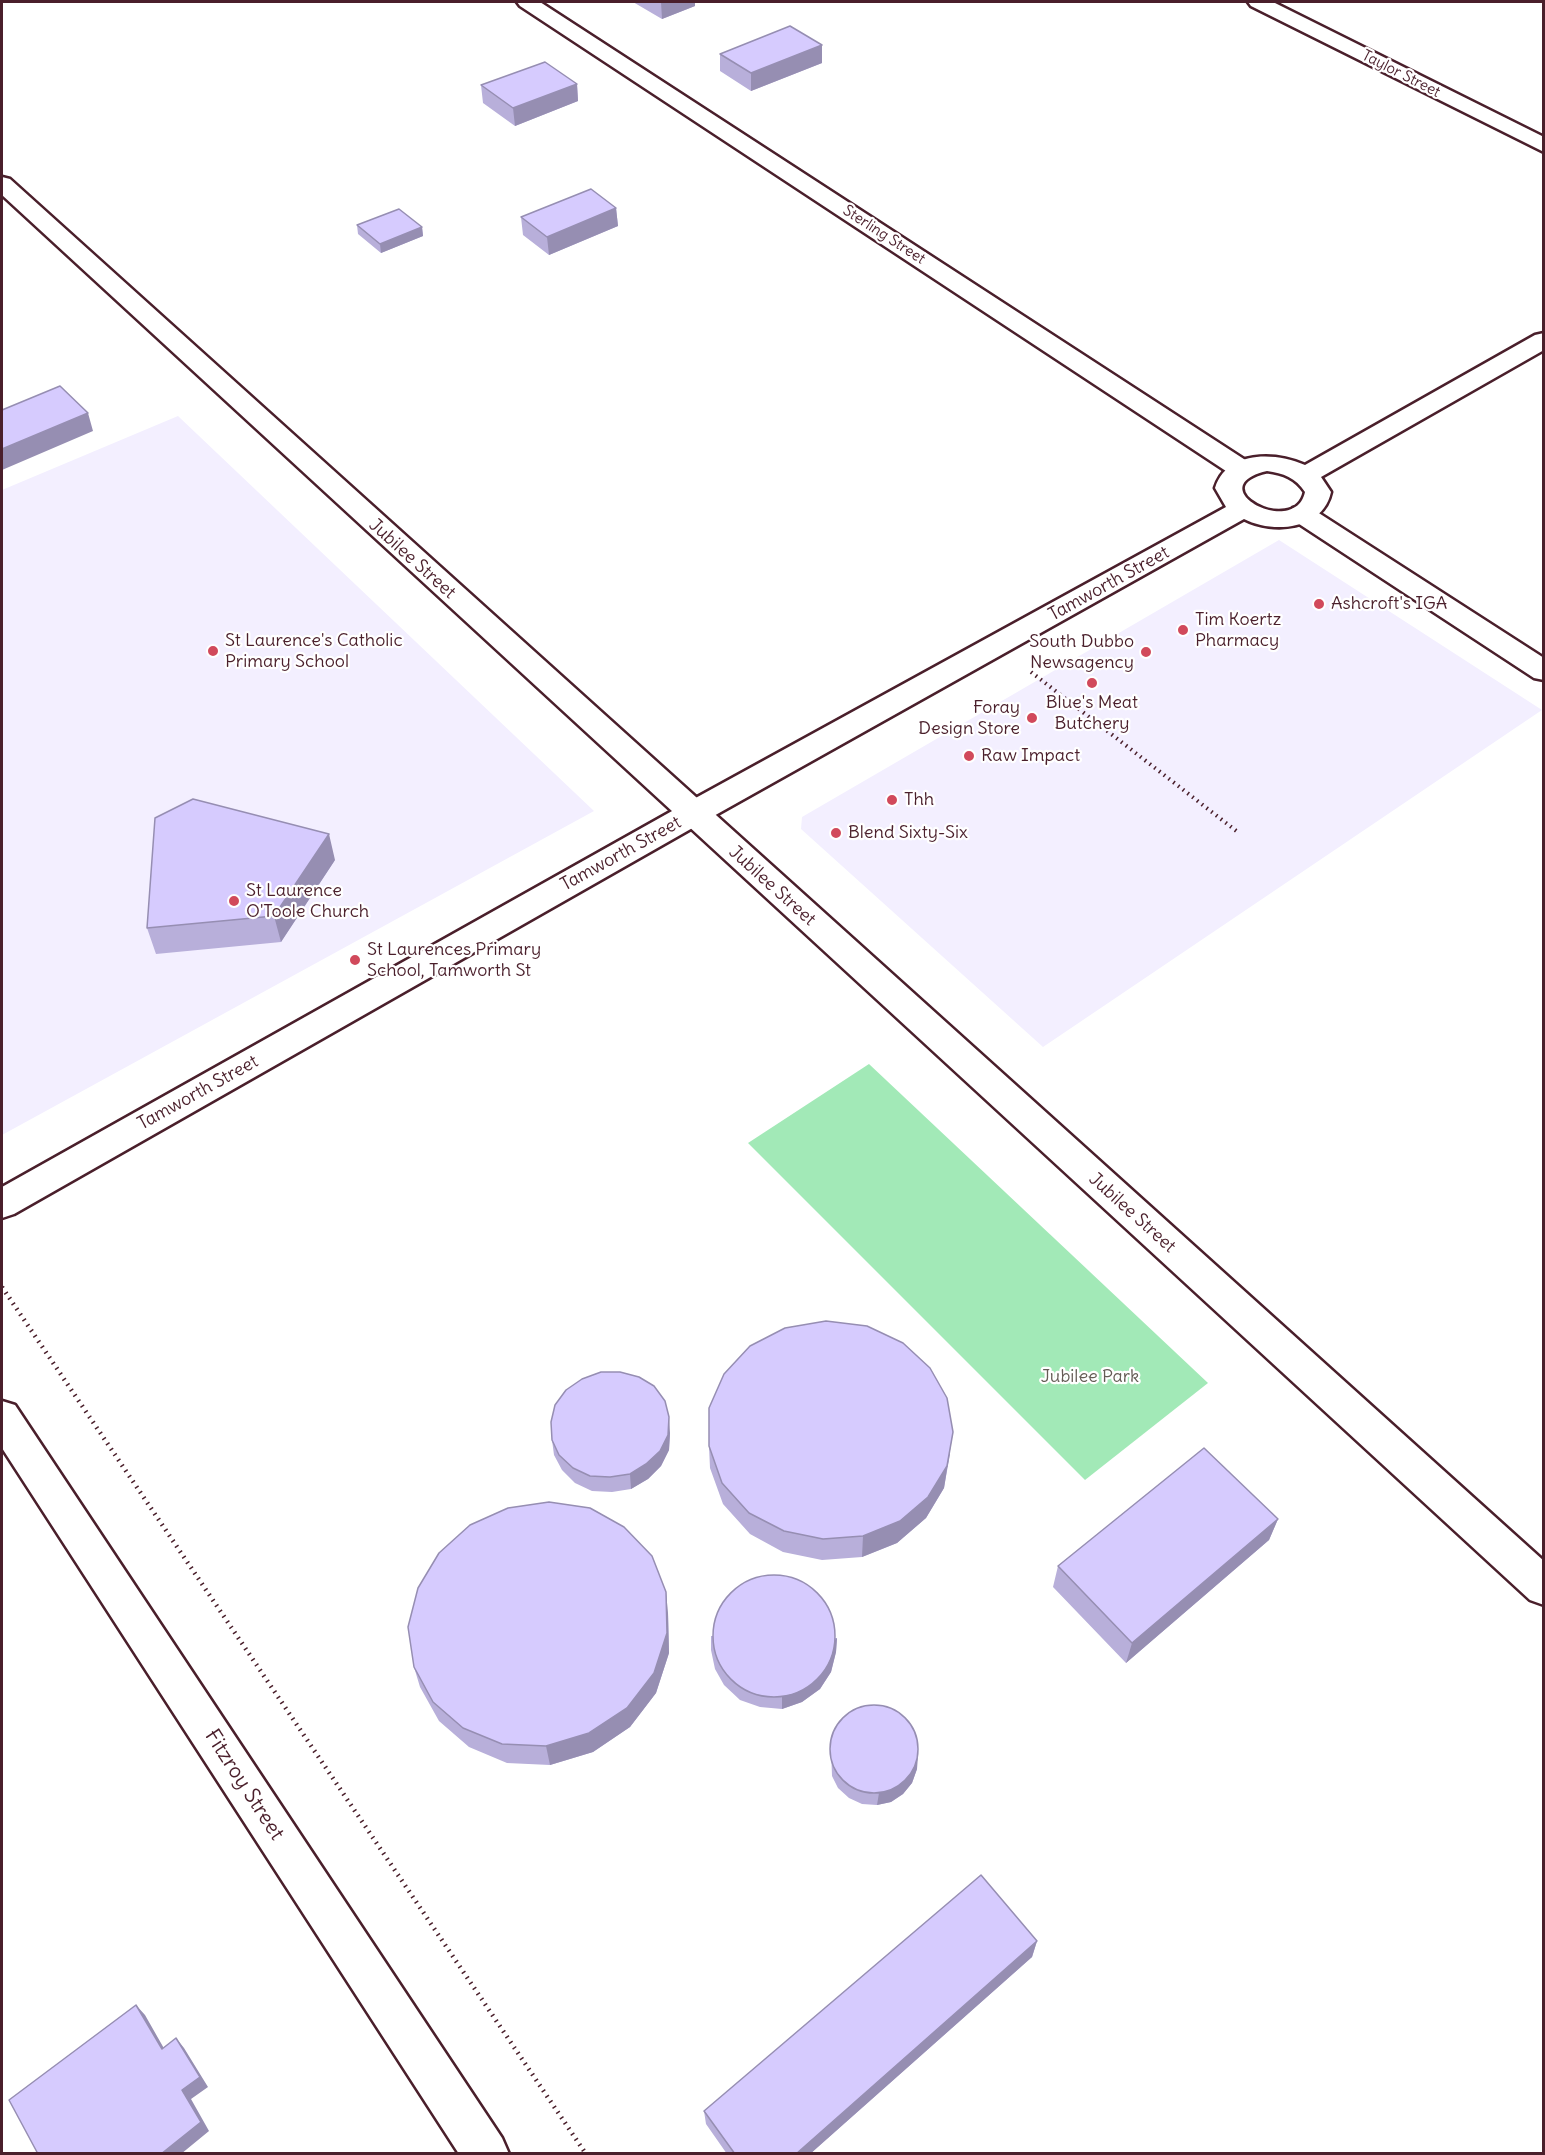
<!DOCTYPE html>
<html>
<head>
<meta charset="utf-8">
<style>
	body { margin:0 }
	#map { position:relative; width:1545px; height:2155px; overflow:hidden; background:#fff; font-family:Delius,sans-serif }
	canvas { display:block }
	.frame { position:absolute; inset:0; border:3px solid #4a1f2b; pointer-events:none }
</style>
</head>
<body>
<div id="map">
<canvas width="1545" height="2155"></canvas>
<div class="frame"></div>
</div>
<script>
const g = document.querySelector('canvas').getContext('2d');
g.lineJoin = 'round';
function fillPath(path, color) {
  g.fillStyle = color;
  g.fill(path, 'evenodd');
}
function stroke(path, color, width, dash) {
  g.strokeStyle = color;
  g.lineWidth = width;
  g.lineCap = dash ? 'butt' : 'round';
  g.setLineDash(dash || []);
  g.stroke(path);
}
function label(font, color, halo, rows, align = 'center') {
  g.font = font + ' Delius,sans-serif';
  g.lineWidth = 4.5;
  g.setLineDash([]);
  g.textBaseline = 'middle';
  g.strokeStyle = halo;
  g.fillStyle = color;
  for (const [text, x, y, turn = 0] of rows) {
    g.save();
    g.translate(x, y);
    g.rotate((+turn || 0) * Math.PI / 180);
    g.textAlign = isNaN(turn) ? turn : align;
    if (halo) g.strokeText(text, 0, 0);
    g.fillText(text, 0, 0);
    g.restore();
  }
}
fillPath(new Path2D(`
	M178,416L594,811L2,1135V490Z
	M1279,540L1542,710L1043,1047L801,829L802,817Z`), '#f3efff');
fillPath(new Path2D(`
	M869,1064L1208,1383L1085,1480L748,1143Z`), '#a2e9b7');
const minor = new Path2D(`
	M517,2H540L1250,463L1254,469L1250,475L1241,477L1232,475L520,6Z
	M1248,2H1273L1544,137V152L1251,6Z
	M2,177L10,179L1544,1561V1605L1530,1600L2,195Z
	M1302,506L1311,508L1544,658V680L1534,678L1293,520L1289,514L1293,508Z`);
const tertiary = new Path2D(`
	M1544,333V350L1321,477L1331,492C1323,530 1273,534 1244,519L703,822L14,1214L2,1218V1187L681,806L1226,507L1215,488C1227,450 1275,452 1305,465L1535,335ZM1267,471C1283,473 1296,478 1305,492C1295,539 1198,487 1267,471Z
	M2,1401L15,1405L502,2138L509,2154H459L2,1448Z`);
stroke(minor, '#4a1f2b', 5);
stroke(tertiary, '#4a1f2b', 5);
stroke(new Path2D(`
	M1031,672L1239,833`), '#4a1f2b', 4, [1.5, 4.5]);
stroke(new Path2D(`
	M2,1287L586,2154`), '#4a1f2b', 4.5, [1.5, 5]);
fillPath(minor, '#fff');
fillPath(tertiary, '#fff');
fillPath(new Path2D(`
	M633,2H695V6L662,19Z
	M822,45V63L751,91L720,71V54Z
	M577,84L578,101L515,126L483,103L481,85Z
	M616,208L618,226L549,255L523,235L521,217Z
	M357,225L422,227L423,236L381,253L358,234Z
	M335,860L281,942L156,954L147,928Z
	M670,1433L669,1450L661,1466L648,1479L631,1489L612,1492L592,1491L575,1483L562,1470L554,1455L552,1440Z
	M709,1446L950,1454L944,1488L926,1518L897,1543L862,1557L822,1560L783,1552L750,1534L723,1504L710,1468Z
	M1278,1519L1269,1540L1126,1663L1053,1587L1058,1566Z
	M668,1613L669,1653L656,1693L630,1727L593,1752L550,1765L507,1763L469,1747L439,1721L420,1687L414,1667Z
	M711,1636L837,1638L836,1652L831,1672L820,1689L802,1702L782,1709L760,1707L740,1700L724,1685L715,1669L711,1650Z
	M832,1735L917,1769L912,1783L903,1794L891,1802L877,1805L862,1804L849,1798L838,1788L832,1776L831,1748Z
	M1037,1941L1032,1957L810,2154H727L706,2124L704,2111Z`), '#b8afda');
fillPath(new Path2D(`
	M661,2H695V6L662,19Z
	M822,45V63L751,91V73Z
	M577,84L578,101L515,126L513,108Z
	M616,208L618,226L549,255L547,237Z
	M422,227L423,236L381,253L380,244Z
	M88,413L93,431L2,470V449Z
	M329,834L335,860L281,942L274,916Z
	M669,1417L670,1433L669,1450L661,1466L648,1479L631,1489L630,1474Z
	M953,1432L944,1488L926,1518L897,1543L862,1557L863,1536Z
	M1278,1519L1269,1540L1126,1663L1132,1643Z
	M666,1592L668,1613L669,1653L656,1693L630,1727L593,1752L550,1765L546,1746Z
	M837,1638L836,1652L831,1672L820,1689L802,1702L782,1709V1695Z
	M918,1756L917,1769L912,1783L903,1794L891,1802L877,1805L879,1793Z
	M1037,1941L1032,1957L810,2154H796Z
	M136,2005L145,2015L170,2059L162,2049Z
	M176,2038L184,2048L208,2087L191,2099L209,2131L181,2154H161L182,2090Z`), '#968eb2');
const building = new Path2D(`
	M790,26L822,45L751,73L720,54Z
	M545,62L577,84L513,108L481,85Z
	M591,189L616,208L547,237L521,217Z
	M399,209L422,227L380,244L357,225Z
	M60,386L88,413L2,449V410Z
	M193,799L329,834L274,916L147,928L155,818Z
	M826,1321L867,1326L903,1343L930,1368L947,1398L953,1432L947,1466L928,1497L900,1521L863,1536L823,1539L784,1531L749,1513L722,1483L709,1446V1408L724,1374L750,1346L785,1328Z
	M601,1372H620L639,1377L654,1386L665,1401L669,1417L668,1435L660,1451L646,1464L630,1474L610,1477L590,1476L573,1468L559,1455L552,1440L551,1422L555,1405L566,1390L582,1379Z
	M1204,1448L1278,1519L1132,1643L1058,1566Z
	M549,1502L590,1508L624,1527L652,1556L666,1592L667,1633L654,1673L627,1708L589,1733L546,1746L502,1744L463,1728L433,1702L414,1667L408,1627L418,1588L439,1553L470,1525L508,1508Z
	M713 1636a61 61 0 1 1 122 0a61 61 0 1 1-122 0Z
	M830 1749a44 44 0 1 1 88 0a44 44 0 1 1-88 0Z
	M981,1875L1037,1941L796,2154H735L704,2111Z
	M136,2005L162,2049L176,2038L200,2077L182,2090L201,2122L161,2154H38L9,2100Z`);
fillPath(building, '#d6cbfe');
stroke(building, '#968eb2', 1.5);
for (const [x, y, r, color] of [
	[1319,604,6,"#d1495b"],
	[1183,630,6,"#d1495b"],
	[213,651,6,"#d1495b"],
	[1146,652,6,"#d1495b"],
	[1092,683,6,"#d1495b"],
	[1032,718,6,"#d1495b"],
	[969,756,6,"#d1495b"],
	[892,800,6,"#d1495b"],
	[836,833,6,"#d1495b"],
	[234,901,6,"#d1495b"],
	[355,960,6,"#d1495b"]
]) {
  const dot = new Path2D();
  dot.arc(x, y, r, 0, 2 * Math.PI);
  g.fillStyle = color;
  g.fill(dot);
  stroke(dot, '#fff', 2);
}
label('15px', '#4a1f2b', '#fff', [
	["Taylor Street",1401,74,27],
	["Sterling Street",884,235,33]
]);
label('18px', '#4a1f2b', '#fff', [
	["Jubilee Street",412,559,42],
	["Tamworth Street",1109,584,-29],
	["Tamworth Street",621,854,-29],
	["Jubilee Street",772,886,42],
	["Tamworth Street",198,1093,-29],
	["Jubilee Street",1132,1213,42]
]);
label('18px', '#4a1f2b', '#fff', [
	["Ashcroft's IGA",1331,604],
	["Tim Koertz",1195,620],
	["Pharmacy",1195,641],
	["St Laurence's Catholic",225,641],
	["Primary School",225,662],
	["South Dubbo",1134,642,"right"],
	["Newsagency",1134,663,"right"],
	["Blue's Meat",1092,703,"center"],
	["Butchery",1092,724,"center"],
	["Foray",1020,708,"right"],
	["Design Store",1020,729,"right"],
	["Raw Impact",981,756],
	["Thh",904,800],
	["Blend Sixty-Six",848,833],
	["St Laurence",246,891],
	["O'Toole Church",246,912],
	["St Laurences Primary",367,950],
	["School, Tamworth St",367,971]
], 'left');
label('18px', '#645c55', '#fff', [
	["Jubilee Park",1090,1377]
]);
label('21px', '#4a1f2b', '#fff', [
	["Fitzroy Street",244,1785,57]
]);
</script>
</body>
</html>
